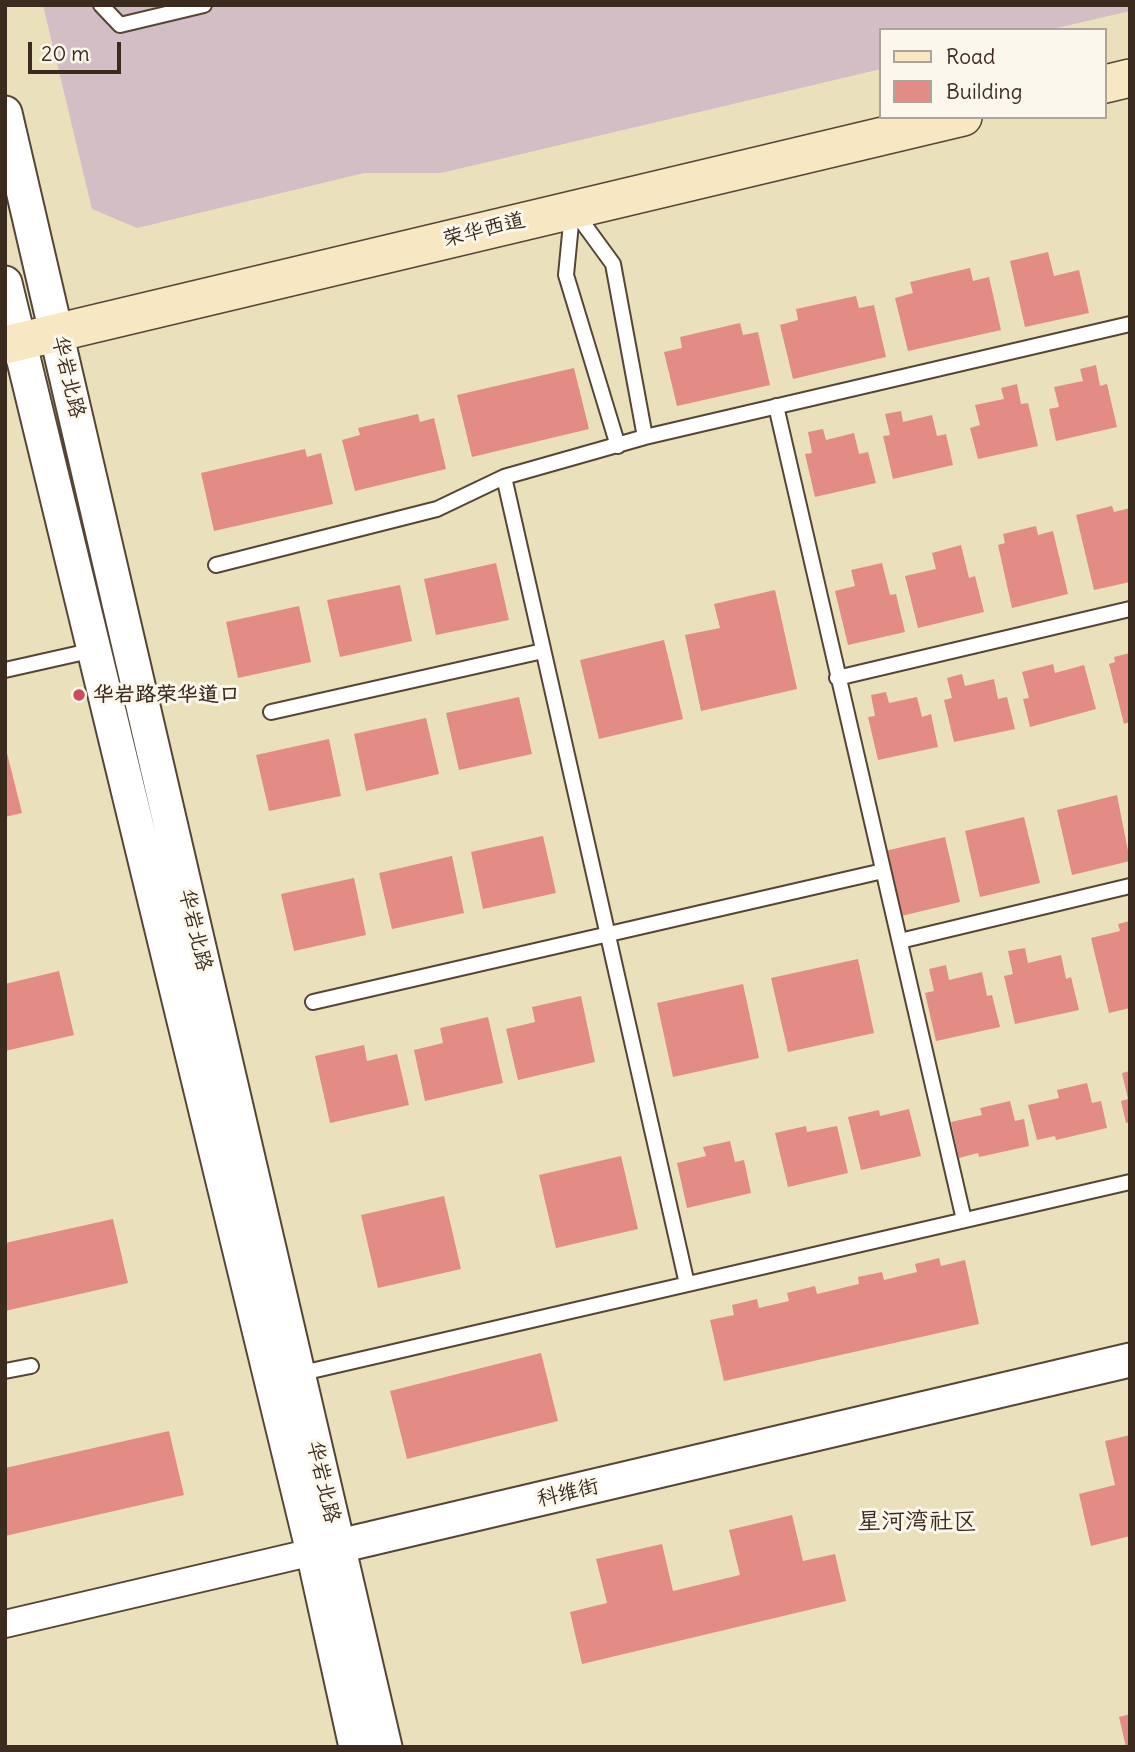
<!DOCTYPE html>
<html>
<head>
<meta charset="utf-8">
<style>
	body { margin:0 }
	#map { position:relative; width:1135px; height:1752px; overflow:hidden; background:#eae0bc; font-family:Delius,sans-serif }
	canvas { display:block }
	.frame { position:absolute; inset:0; border:7px solid #3b2a1e; pointer-events:none }
	.legend { position:absolute; left:879px; top:28px; width:228px; height:91px; box-sizing:border-box; background:#fbf7ec; border:2px solid #aea59a; margin:0; padding:9px 12px; list-style:none; font-size:21px; color:#3b2a1e }
	.legend li { display:flex; align-items:center; gap:14px; height:35px }
	.legend b { width:35px; border:2px solid #aea59a }
	.scale { position:absolute; left:28px; top:42px; width:93px; height:32px; box-sizing:border-box; border:4px solid #3b2a1e; border-top:0; padding-left:9px; font-size:21px; line-height:24px; white-space:nowrap; color:#3b2a1e; -webkit-text-stroke:5px #fbf7ec; paint-order:stroke }
</style>
</head>
<body>
<div id="map">
<canvas width="1135" height="1752"></canvas>
<div class="frame"></div>
<ul class="legend">
<li><b style="height:9px;background:#f8e7c3"></b>Road</li>
<li><b style="height:19px;background:#e28c85"></b>Building</li>
</ul>
<div class="scale">20 m</div>
</div>
<script>
const g = document.querySelector('canvas').getContext('2d');
g.lineJoin = 'round';
function fillPath(path, color) {
  g.fillStyle = color;
  g.fill(path, 'evenodd');
}
function stroke(path, color, width, dash) {
  g.strokeStyle = color;
  g.lineWidth = width;
  g.lineCap = dash ? 'butt' : 'round';
  g.setLineDash(dash || []);
  g.stroke(path);
}
function label(font, color, halo, rows, align = 'center') {
  g.font = font + ' Delius,"LXGW WenKai TC",sans-serif';
  g.lineWidth = 6;
  g.setLineDash([]);
  g.textBaseline = 'middle';
  g.strokeStyle = halo;
  g.fillStyle = color;
  for (const [text, x, y, turn = 0] of rows) {
    g.save();
    g.translate(x, y);
    g.rotate((+turn || 0) * Math.PI / 180);
    g.textAlign = isNaN(turn) ? turn : align;
    if (halo) g.strokeText(text, 0, 0);
    g.fillText(text, 0, 0);
    g.restore();
  }
}
fillPath(new Path2D(`
	M43,5H1130V11L1048,30H881V69L441,173H364L137,228L92,209Z`), '#d2bec4');
fillPath(new Path2D(`
	M1048,252L1054,276L1079,270L1089,313L1025,327L1010,261Z
	M970,268L973,281L989,277L1001,330L908,351L895,298L913,293L910,282Z
	M856,296L859,308L874,305L886,357L793,379L780,325L798,320L796,309Z
	M740,323L743,335L758,332L770,385L677,406L664,352L682,348L680,337Z
	M1096,365L1100,386L1107,384L1117,427L1056,441L1049,409L1059,407L1054,387L1083,381L1080,369Z
	M574,368L589,429L472,457L457,395Z
	M1017,384L1021,404L1028,403L1038,446L978,459L970,428L980,425L975,405L1004,399L1001,388Z
	M901,411L903,422L932,415L937,436L946,434L953,465L893,479L883,436L890,435L885,414Z
	M418,414L420,422L434,418L446,469L355,491L342,440L360,435L358,428Z
	M823,429L826,440L854,433L859,454L868,452L876,483L815,497L805,454L812,453L808,432Z
	M305,449L307,457L321,453L333,504L214,531L201,473Z
	M1112,506L1114,512L1130,508V582L1094,590L1076,515Z
	M1036,526L1038,535L1053,531L1068,594L1012,608L998,545L1005,543L1003,534Z
	M961,545L969,578L975,576L984,612L918,628L905,576L936,569L932,553Z
	M496,563L509,620L436,635L424,579Z
	M882,563L890,595L896,594L905,632L848,645L835,591L855,586L851,570Z
	M400,585L412,641L340,657L327,600Z
	M775,590L797,689L701,711L685,635L720,628L714,604Z
	M299,606L311,662L238,678L226,622Z
	M664,640L683,719L599,739L580,660Z
	M1130,653V722L1124,724L1109,664L1115,662L1114,657Z
	M1053,664L1055,673L1084,665L1096,709L1030,727L1023,699L1029,698L1022,672Z
	M962,674L965,686L994,679L998,699L1007,697L1015,729L954,742L944,700L952,698L947,678Z
	M886,692L889,703L917,697L922,717L931,714L938,747L878,760L868,717L875,716L871,695Z
	M519,697L532,754L459,770L446,713Z
	M426,718L439,774L366,791L354,734Z
	M329,739L341,796L269,811L256,755Z
	M5,745L22,813L5,817Z
	M1117,795L1130,861L1072,875L1057,810Z
	M1024,817L1040,883L980,897L965,831Z
	M543,836L556,893L483,909L471,852Z
	M945,837L960,902L901,916L885,851Z
	M452,856L464,913L392,929L379,873Z
	M354,878L366,935L294,951L281,894Z
	M1130,921V1008L1109,1013L1091,938L1120,931L1118,924Z
	M1025,948L1028,963L1061,955L1066,979L1071,977L1079,1010L1015,1024L1004,976L1013,974L1008,951Z
	M858,959L874,1033L788,1052L771,978Z
	M946,965L949,980L982,972L987,996L992,995L1000,1027L936,1041L925,993L934,991L929,969Z
	M59,971L74,1035L5,1051V984Z
	M743,984L759,1058L673,1077L657,1003Z
	M581,996L595,1062L518,1080L506,1029L535,1022L532,1007Z
	M488,1017L503,1083L425,1101L414,1050L443,1043L440,1028Z
	M364,1045L367,1061L397,1054L409,1105L330,1123L315,1056Z
	M1130,1071V1122L1126,1123L1121,1101L1128,1099L1122,1073Z
	M1087,1083L1092,1103L1101,1101L1107,1128L1056,1140L1055,1136L1037,1140L1028,1105L1059,1098L1057,1090Z
	M1010,1101L1015,1121L1024,1119L1029,1146L979,1157L978,1153L959,1158L951,1122L982,1115L980,1108Z
	M909,1109L921,1156L861,1170L848,1117L879,1110L880,1116Z
	M806,1126L807,1132L837,1126L848,1173L788,1187L775,1133Z
	M730,1141L735,1162L744,1160L751,1193L687,1208L677,1163L706,1156L703,1147Z
	M621,1156L638,1229L556,1248L539,1175Z
	M444,1196L461,1269L378,1288L361,1215Z
	M113,1219L128,1283L5,1311V1243Z
	M939,1258L941,1266L965,1260L979,1324L724,1381L710,1320L734,1315L732,1305L757,1299L759,1308L789,1301L787,1293L815,1286L817,1294L859,1284L858,1277L882,1272L884,1280L917,1272L915,1264Z
	M541,1353L558,1421L407,1459L390,1391Z
	M169,1431L184,1495L5,1536V1468Z
	M1130,1435V1536L1091,1546L1079,1494L1115,1485L1105,1441Z
	M792,1515L803,1561L835,1554L846,1601L582,1664L570,1612L607,1603L596,1559L662,1544L673,1591L740,1575L729,1530Z
	M1130,1714V1747H1126L1119,1717Z`), '#e28c85');
const service = new Path2D(`
	M101,5L120,25L204,5
	M575,212L613,264L645,437
	M572,213L566,275L618,446
	M776,406L964,1220
	M504,477L687,1284
	M216,565L437,509L504,477L645,437L1130,324
	M5,670L94,650
	M837,678L1130,609
	M271,712L543,651
	M900,941L1130,886
	M313,1002L883,871
	M5,1371L31,1366
	M298,1374L1130,1182`);
const minor = new Path2D(`
	M5,1624L313,1552`);
const tertiary = new Path2D(`
	M5,113L385,1747
	M5,283L313,1552L356,1747
	M318,1551L1130,1360`);
const secondary = new Path2D(`
	M1105,84L1130,78
	M5,345L963,117`);
stroke(service, '#554536', 18);
stroke(minor, '#554536', 30);
stroke(tertiary, '#554536', 37);
stroke(secondary, '#554536', 40);
stroke(service, '#fff', 14);
stroke(minor, '#fff', 26);
stroke(tertiary, '#fff', 33);
stroke(secondary, '#f8e7c3', 37);
for (const [x, y, r, color] of [
	[79,695,7,"#d1495b"]
]) {
  const dot = new Path2D();
  dot.arc(x, y, r, 0, 2 * Math.PI);
  g.fillStyle = color;
  g.fill(dot);
  stroke(dot, '#fbf7ec', 2.5);
}
label('21px', '#3b2a1e', '#fbf7ec', [
	["荣华西道",484,230,-14],
	["华岩北路",68,377,77],
	["华岩北路",195,930,77],
	["华岩北路",323,1482,77],
	["科维街",568,1493,-13]
]);
label('bold 21px', '#3b2a1e', '#fbf7ec', [
	["华岩路荣华道口",93,695]
], 'left');
label('24px', '#3b2a1e', '#fbf7ec', [
	["星河湾社区",917,1522]
]);
</script>
</body>
</html>
